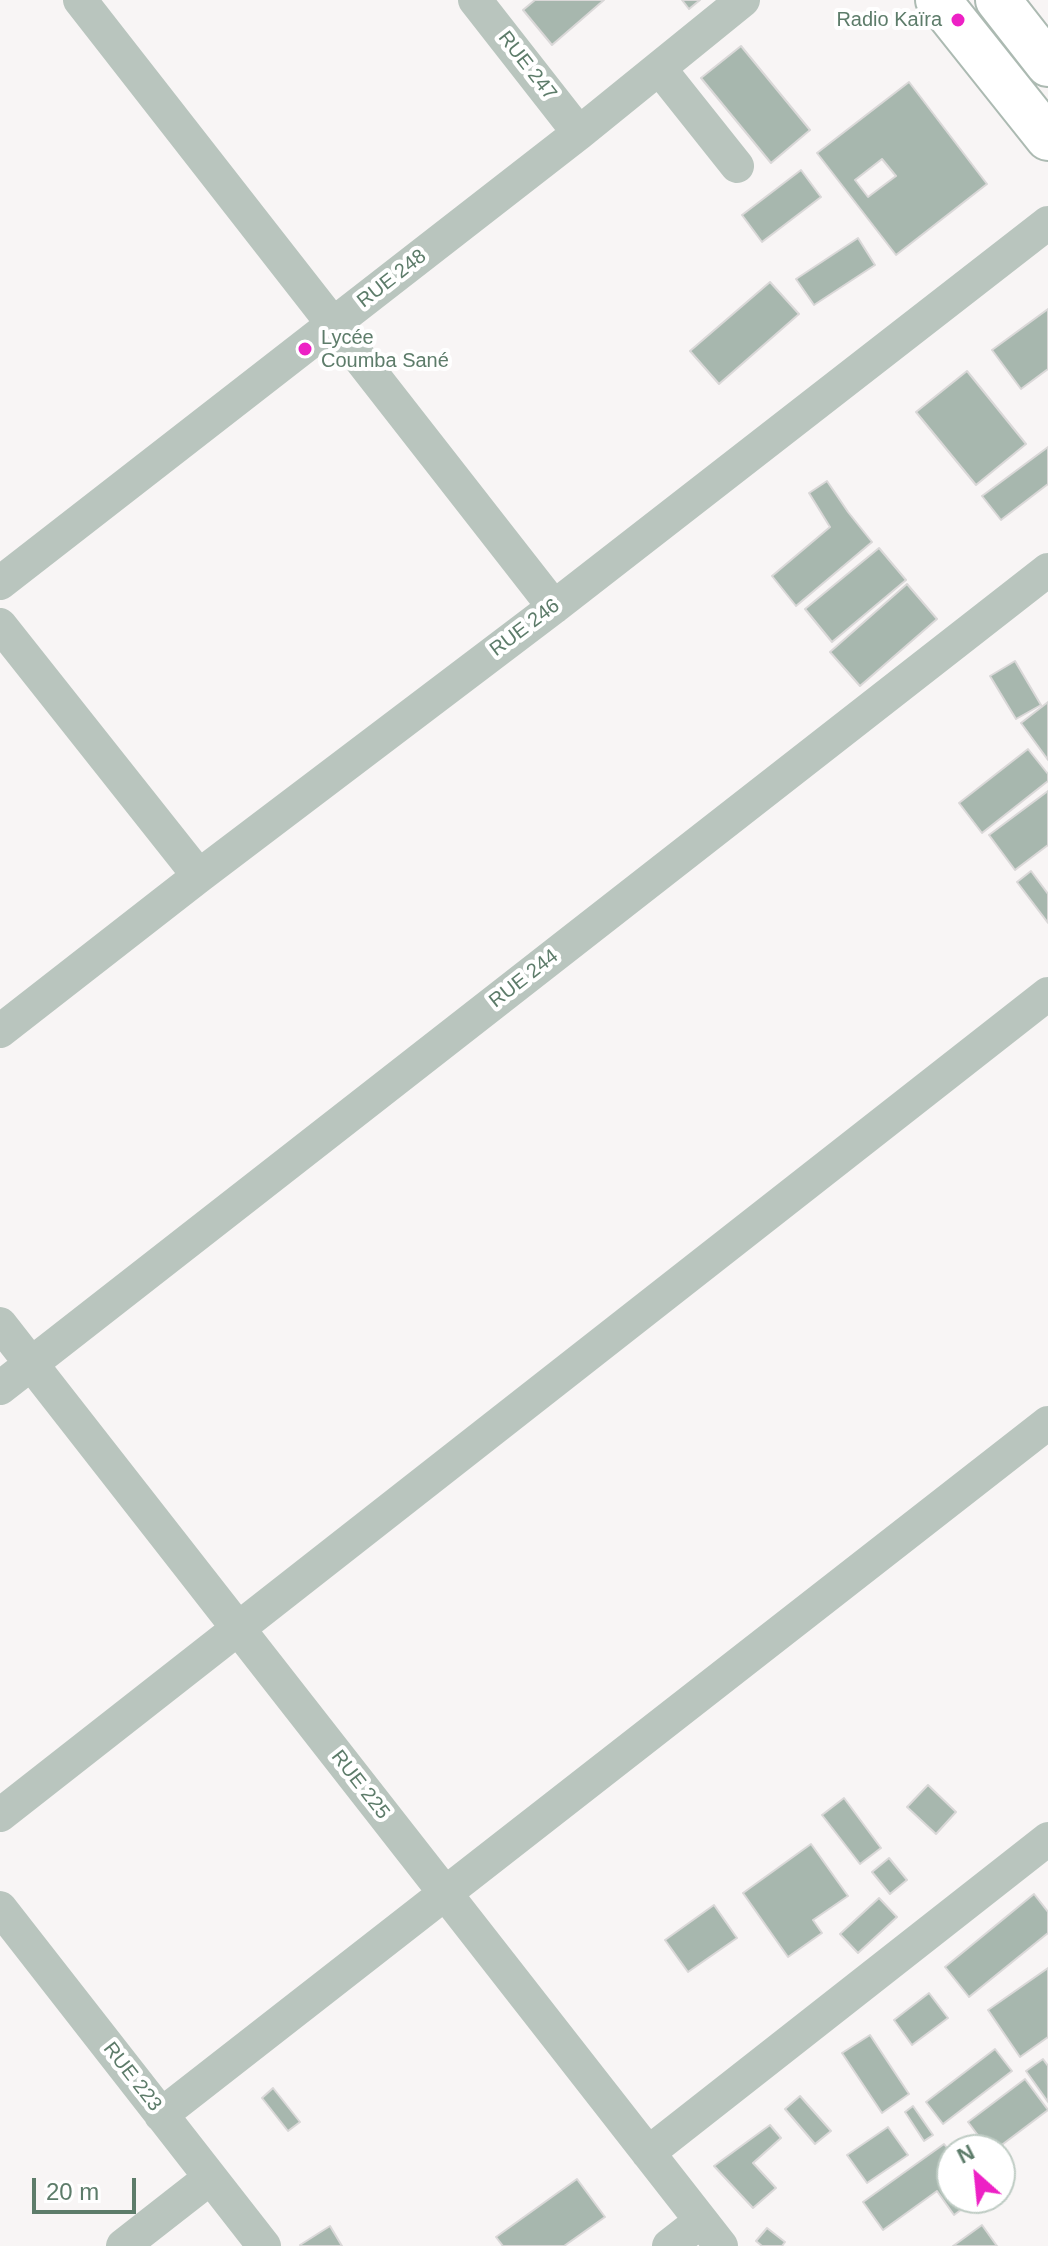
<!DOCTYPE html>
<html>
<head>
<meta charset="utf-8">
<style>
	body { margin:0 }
	#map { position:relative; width:1048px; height:2246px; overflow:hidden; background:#f8f5f5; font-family:Arial,sans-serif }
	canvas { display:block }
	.north { position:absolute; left:936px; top:2134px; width:80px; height:80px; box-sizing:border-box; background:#fff; border:2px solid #becbc3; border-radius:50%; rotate:333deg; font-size:22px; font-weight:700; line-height:32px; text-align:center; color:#5d7c6a }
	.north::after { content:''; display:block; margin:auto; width:28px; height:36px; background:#ed21c5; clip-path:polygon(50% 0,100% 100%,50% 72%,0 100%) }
	.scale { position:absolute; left:32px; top:2178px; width:104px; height:36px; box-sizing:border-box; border:4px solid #5d7c6a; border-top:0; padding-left:10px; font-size:24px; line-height:28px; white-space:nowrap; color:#5d7c6a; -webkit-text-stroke:6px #fff; paint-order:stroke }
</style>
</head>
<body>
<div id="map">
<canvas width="1048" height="2246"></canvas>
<div class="north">N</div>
<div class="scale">20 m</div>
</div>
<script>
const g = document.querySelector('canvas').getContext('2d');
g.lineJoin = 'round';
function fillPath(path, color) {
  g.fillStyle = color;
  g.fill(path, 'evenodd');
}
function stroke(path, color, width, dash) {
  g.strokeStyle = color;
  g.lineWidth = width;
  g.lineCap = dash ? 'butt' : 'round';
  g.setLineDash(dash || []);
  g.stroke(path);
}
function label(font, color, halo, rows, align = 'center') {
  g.font = font + ' Arial,sans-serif';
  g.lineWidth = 8;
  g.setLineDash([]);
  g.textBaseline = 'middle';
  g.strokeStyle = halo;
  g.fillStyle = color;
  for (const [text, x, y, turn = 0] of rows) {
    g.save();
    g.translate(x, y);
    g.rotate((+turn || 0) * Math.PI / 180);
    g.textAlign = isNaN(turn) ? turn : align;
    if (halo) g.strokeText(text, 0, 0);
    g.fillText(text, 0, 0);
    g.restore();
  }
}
const building = new Path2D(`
	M535,0H604L552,45L523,10Z
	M682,0H700L689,9Z
	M741,46L810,130L771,163L701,78Z
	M909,82L987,184L896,255L817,153ZM882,159L896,176L868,197L855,180Z
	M801,170L821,197L762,242L742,215Z
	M858,238L875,265L814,305L796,279Z
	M770,282L799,314L719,384L690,351Z
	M1048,309V369L1021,389L992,350Z
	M967,371L1026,444L976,485L916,412Z
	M1048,447V484L1001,520L982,496Z
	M827,481L848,512L872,542L796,606L772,576L830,527L809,493Z
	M879,548L906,580L832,642L805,609Z
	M907,584L937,619L860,686L830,652Z
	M1015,661L1041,705L1016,719L990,676Z
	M1048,702V760L1021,723Z
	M1028,749L1048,774V781L982,833L959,803Z
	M1048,791V845L1015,870L989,835Z
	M1031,871L1048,894V923L1017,882Z
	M928,1785L956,1812L936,1834L907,1807Z
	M844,1798L881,1848L860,1864L822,1815Z
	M811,1844L848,1896L813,1920L822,1933L788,1957L743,1893Z
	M889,1858L907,1880L890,1894L872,1872Z
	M1034,1894L1048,1912V1933L969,1997L945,1967Z
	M879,1898L897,1917L858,1953L840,1934Z
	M714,1905L737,1938L688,1972L665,1940Z
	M1048,1968V2037L1020,2057L988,2010Z
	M929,1993L948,2018L912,2045L894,2020Z
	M870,2035L909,2094L882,2113L842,2053Z
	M995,2049L1012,2071L943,2124L926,2102Z
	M1043,2059L1048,2066V2102L1026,2071Z
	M1025,2079L1048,2110L995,2150H989L968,2122Z
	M273,2088L300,2122L288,2131L262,2098Z
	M800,2096L831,2131L815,2144L785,2109Z
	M913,2106L933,2135L924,2141L905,2112Z
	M770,2125L781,2138L753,2163L776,2188L753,2208L714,2166Z
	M888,2127L908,2155L867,2183L847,2155Z
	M944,2144L952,2154V2198H977L954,2215L937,2191L883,2230L863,2202Z
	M577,2179L605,2217L564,2246H503L496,2237Z
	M982,2225L997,2246H953Z
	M330,2226L342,2246H301L300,2245Z
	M767,2228L785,2242L782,2246H762L756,2241Z`);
fillPath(building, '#a7b7ae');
stroke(building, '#dad8d8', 2);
const secondary = new Path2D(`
	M938,0L1048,138
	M998,0L1048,64`);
stroke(secondary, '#acbab2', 48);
stroke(new Path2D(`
	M80,0L554,607
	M475,0L579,133
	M659,68L737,166
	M0,583L579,133L743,0
	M0,625L199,876
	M0,1031L199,876L554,607L1048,223
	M0,1324L721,2246
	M0,1388L1048,570
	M0,1815L1048,994
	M0,1908L264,2246
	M161,2115L1048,1423
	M648,2153L1048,1839
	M123,2246L210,2178
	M669,2246L701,2221`), '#b9c5be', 34);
stroke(secondary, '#fff', 44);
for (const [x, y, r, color] of [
	[958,20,8,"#ed21c5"],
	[305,349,8,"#ed21c5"]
]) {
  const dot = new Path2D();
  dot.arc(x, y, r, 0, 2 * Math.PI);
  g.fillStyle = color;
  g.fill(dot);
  stroke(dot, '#fff', 3);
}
label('20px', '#5d7c6a', '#fff', [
	["Radio Kaïra",942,20],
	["Lycée",321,338,"left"],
	["Coumba Sané",321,361,"left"]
], 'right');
label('20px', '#5d7c6a', '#fff', [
	["RUE 247",527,66,52],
	["RUE 248",392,279,-38],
	["RUE 246",525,628,-37],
	["RUE 244",524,979,-38],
	["RUE 225",360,1785,52],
	["RUE 223",132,2077,52]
]);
</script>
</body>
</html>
